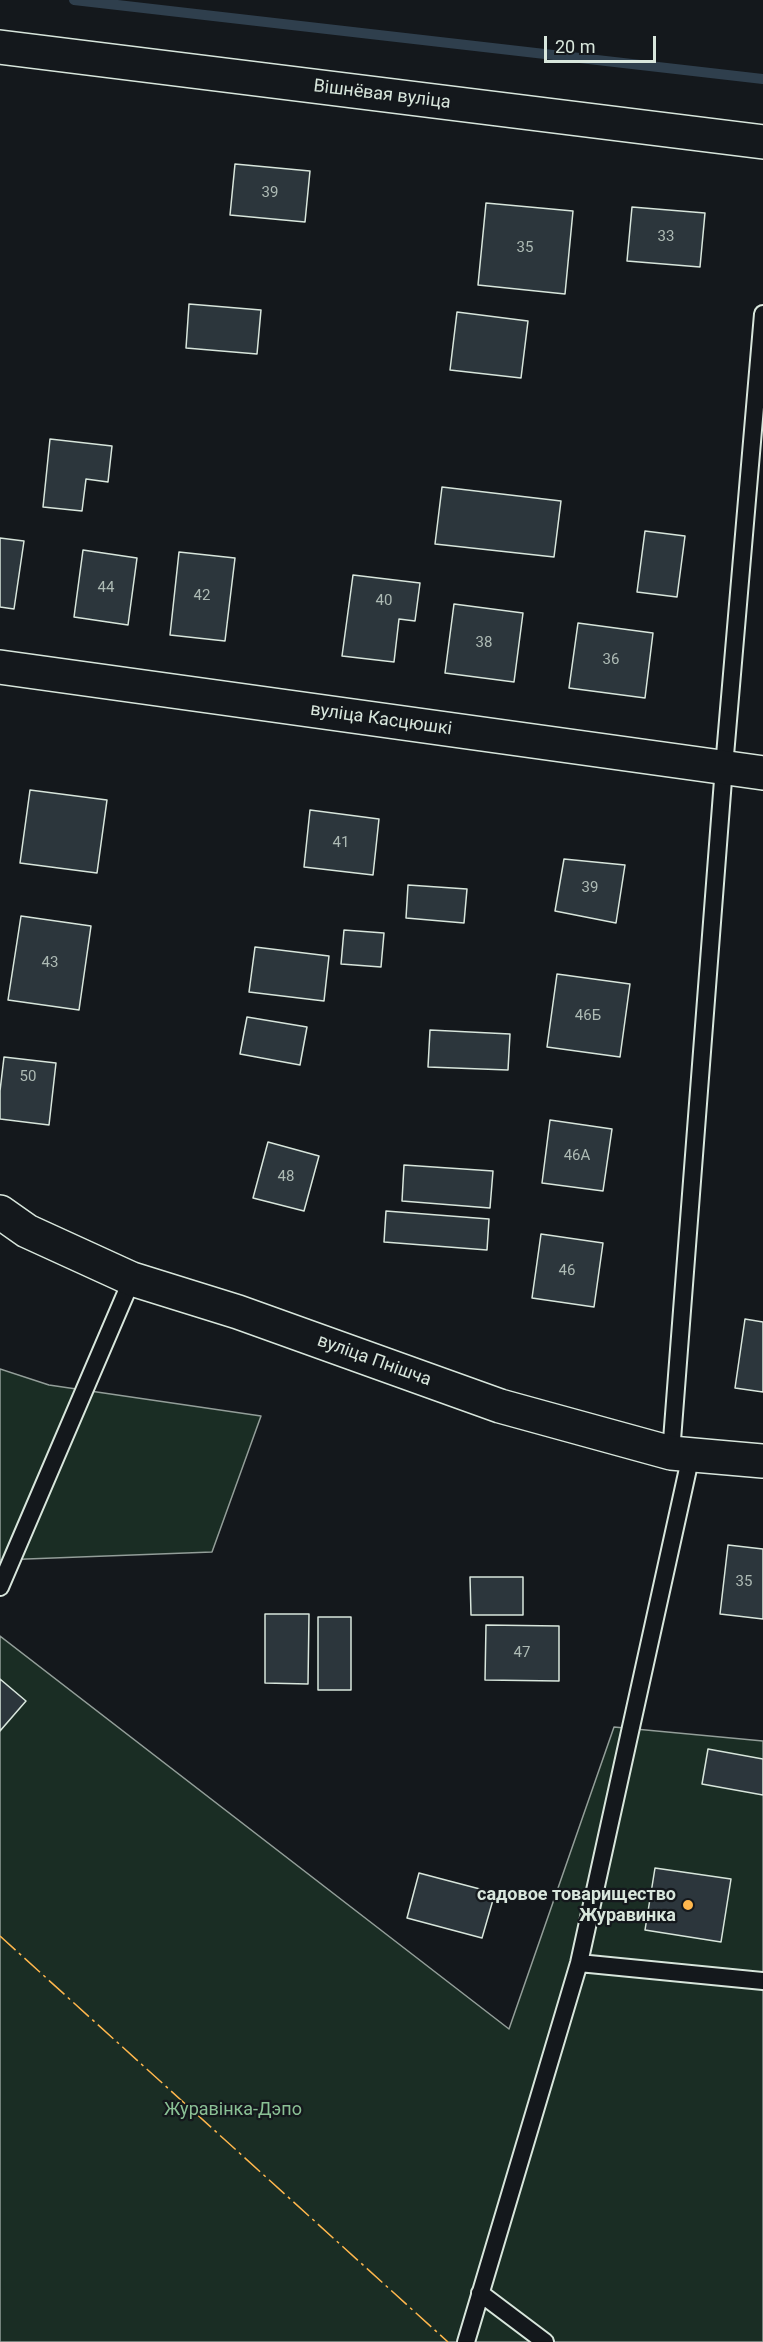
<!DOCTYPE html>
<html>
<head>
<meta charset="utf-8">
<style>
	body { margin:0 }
	#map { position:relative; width:763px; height:2342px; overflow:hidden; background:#14181c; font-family:Roboto,sans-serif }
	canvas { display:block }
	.scale { position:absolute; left:544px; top:36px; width:112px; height:27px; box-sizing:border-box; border:3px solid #d8e6dc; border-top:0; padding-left:8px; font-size:18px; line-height:21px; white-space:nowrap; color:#d8e6dc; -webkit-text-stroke:4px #14181c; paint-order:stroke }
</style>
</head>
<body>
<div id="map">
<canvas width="763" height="2342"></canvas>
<div class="scale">20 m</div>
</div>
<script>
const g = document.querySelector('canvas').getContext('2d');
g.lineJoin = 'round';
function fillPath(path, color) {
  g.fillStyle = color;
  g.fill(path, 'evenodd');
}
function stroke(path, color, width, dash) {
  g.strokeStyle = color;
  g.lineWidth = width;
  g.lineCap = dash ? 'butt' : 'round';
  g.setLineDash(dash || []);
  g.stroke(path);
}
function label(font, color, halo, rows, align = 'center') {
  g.font = font + ' Roboto,sans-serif';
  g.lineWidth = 4.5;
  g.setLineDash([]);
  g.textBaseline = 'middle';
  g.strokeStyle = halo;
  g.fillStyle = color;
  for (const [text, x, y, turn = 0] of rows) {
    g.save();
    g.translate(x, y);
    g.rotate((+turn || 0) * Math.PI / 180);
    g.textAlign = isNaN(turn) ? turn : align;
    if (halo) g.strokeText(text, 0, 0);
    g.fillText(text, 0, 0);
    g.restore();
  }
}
const green = new Path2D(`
	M0,1369L49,1385L261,1416L212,1552L0,1560Z
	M0,1636L509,2029L614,1727L763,1741V2342H0Z`);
fillPath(green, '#1a2d24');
stroke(green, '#939e99', 1.5);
stroke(new Path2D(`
	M74,0L763,79`), '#2f3f4d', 10);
const building = new Path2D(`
	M235,164L310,171L305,222L230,215Z
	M486,203L573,211L565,294L478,285Z
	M632,207L705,213L700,267L627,261Z
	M189,304L261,310L257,354L186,348Z
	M457,312L528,321L521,378L450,370Z
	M50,439L112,446L108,482L86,479L82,511L43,507Z
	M442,487L561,501L554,557L435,544Z
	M645,531L685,536L677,597L637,592Z
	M0,538L24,541L14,609L0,607Z
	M83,550L137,558L128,625L74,617Z
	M179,552L235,558L225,641L170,635Z
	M353,575L420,583L415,621L399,619L394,662L342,656Z
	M454,604L523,613L514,682L445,673Z
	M578,623L653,633L645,698L569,688Z
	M30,790L107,800L97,873L20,863Z
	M310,810L379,819L373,875L304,867Z
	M564,859L625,865L616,923L555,911Z
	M408,885L467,889L464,923L406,918Z
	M21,916L91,926L79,1010L8,1000Z
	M344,930L384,933L381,967L341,964Z
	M255,947L329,956L324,1001L249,992Z
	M557,974L630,984L620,1057L547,1047Z
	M247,1017L307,1027L300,1065L240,1054Z
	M430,1030L510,1034L508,1070L428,1067Z
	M4,1057L56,1063L49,1125L0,1119V1091Z
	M550,1120L612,1129L603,1191L542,1183Z
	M268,1142L319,1156L304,1211L253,1198Z
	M404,1165L493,1171L490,1208L402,1201Z
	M386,1211L489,1219L487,1250L384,1242Z
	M541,1234L603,1243L594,1307L532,1298Z
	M745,1319L763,1322V1392L735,1388Z
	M728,1545L763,1549V1619L720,1614Z
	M470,1577H523V1615H471Z
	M265,1614H309L308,1684L265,1683Z
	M318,1617H351V1690H318Z
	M486,1625L559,1626V1681L485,1680Z
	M0,1679L26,1701L0,1731Z
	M708,1749L763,1759V1795L702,1784Z
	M655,1868L731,1879L721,1942L645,1930Z
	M419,1873L495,1893L482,1938L407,1918Z`);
fillPath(building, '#2c363c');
stroke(building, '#d8e6dc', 1.5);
const service = new Path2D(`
	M671,1453L724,767L763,314
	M0,1587L132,1279
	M579,1963L763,1981
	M480,2293L545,2342
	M466,2342L579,1963L691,1455`);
const minor = new Path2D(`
	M0,47L763,142
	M0,667L763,773
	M0,1212L27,1231L132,1279L238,1312L500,1406L671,1453L763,1461`);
stroke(service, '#d8e6dc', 20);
stroke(minor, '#d8e6dc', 36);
stroke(service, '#14181c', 16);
stroke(minor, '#14181c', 33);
stroke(new Path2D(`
	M0,1936L448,2342`), '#ffb74d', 1.5, [21, 4.5, 3, 4.5]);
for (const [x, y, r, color] of [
	[688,1905,6,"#ffb74d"]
]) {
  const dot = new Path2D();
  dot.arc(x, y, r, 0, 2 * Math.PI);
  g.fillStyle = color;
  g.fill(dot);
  stroke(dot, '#14181c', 2);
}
label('15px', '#adbab4', null, [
	["39",270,193],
	["33",666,237],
	["35",525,248],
	["44",106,588],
	["42",202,596],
	["40",384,601],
	["38",484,643],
	["36",611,660],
	["41",341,843],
	["39",590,888],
	["43",50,963],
	["46Б",588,1016],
	["50",28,1077],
	["46А",577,1156],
	["48",286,1177],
	["46",567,1271],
	["35",744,1582],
	["47",522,1653]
]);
label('18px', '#d8e6dc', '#14181c', [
	["Вішнёвая вуліца",382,95,7],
	["вуліца Касцюшкі",381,720,8],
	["вуліца Пнішча",374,1361,20]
]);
label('bold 18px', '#d8e6dc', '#14181c', [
	["садовое товарищество",676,1895],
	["Журавинка",676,1916]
], 'right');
label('18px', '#8ac095', '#14181c', [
	["Журавінка-Дэпо",233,2110]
]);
</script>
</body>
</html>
